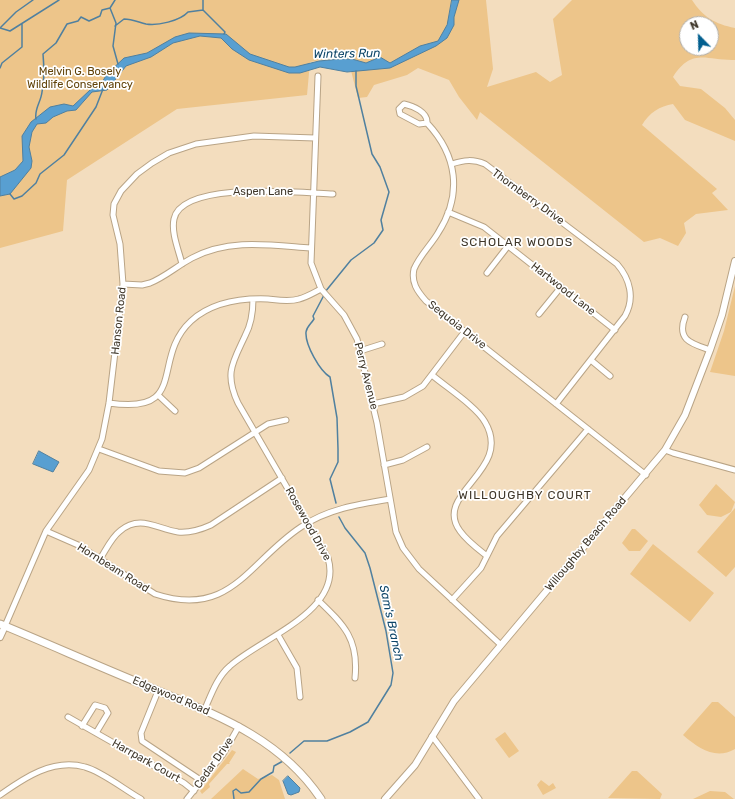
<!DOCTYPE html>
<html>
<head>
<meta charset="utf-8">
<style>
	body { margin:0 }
	#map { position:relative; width:735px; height:799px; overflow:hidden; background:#f3ddbe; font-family:Rubik,sans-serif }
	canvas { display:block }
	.north { position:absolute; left:679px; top:16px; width:40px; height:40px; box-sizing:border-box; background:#fff; border:1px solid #b2afaa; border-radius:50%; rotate:337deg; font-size:11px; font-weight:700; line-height:16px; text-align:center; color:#3f372a }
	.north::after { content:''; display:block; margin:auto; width:14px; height:18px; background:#025f8f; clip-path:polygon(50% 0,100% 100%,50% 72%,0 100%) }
</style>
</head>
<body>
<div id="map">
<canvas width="735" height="799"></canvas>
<div class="north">N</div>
</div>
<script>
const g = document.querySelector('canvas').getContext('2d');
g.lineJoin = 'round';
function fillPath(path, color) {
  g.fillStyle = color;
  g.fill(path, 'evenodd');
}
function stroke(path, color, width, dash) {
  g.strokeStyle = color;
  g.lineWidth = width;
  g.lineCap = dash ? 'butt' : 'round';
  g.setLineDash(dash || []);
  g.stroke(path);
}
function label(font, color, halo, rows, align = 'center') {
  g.font = font + ' Rubik,sans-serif';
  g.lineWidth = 3.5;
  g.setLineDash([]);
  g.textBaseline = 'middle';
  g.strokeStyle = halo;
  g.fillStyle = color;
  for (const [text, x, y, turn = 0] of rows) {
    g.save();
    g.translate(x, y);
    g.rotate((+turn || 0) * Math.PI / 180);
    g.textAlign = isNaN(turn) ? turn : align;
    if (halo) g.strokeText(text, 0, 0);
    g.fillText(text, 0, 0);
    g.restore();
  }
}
fillPath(new Path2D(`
	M0,0H486L493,69L487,87L536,72L550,82L562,75L553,19L572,0H692C703,17 715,24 735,28V60C707,61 692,47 673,77L680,86L701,89L725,108L735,120V141L685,120L673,104C660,106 649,113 642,125L717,189L712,193L728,210L696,214L684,223L686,233L678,246L660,238L644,242L480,112L477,120L459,97L449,80L418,68L407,75L374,85L367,97L358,98L347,55L310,62L307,95L177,109L67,180L63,231L0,248ZM687,24H711V48H687Z
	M735,286V376L710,372L724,331Z
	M716,484L735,502L731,512L721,517L707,515L699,505Z
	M735,508V567L726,577L697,552Z
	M632,529H635L648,541L640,551H629L622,543Z
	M653,544L714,593L690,622L630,574Z
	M712,702H718L735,717V749C716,760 699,749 683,735Z
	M505,732L519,751L509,758L495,739Z
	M232,750L236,752L229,763L230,764H227L209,784L210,787L202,794L200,791L203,788Z
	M243,769L258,779L272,775L279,780L285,799H211Z
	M632,771H637L662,794L660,799L608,798Z
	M541,780L549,786L553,783L556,788L543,795L537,785Z
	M710,791L725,792L734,799H693Z`), '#edc58a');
const water = new Path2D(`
	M452,0H459L454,17V25L447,38L436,46L390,68L347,72L320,67L300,73H289L249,60L232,49L221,38L200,36L173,43L151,57L126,66L107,90L92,92L76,110L67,111L53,117L46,123L37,124L32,132L29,147L32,161L31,168L10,194L0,196V177L15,170L23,161L22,136L31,122L50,107L64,104L73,106L90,90L101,84L107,74L124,58L147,53L175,37L189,33L226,34L250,54L289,67H295L319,61L340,59H352L366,63L380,57L390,63L420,46L438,41L447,25Z
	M39,451L59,462L53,472L33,464Z
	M288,776L300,788L299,792L291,795L288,794L283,781Z`);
fillPath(water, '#589fd1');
stroke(water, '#50809f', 1);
stroke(new Path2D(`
	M115,0L110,8L116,23L113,46L118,64
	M203,10V0
	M115,26L124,19C132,19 138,22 146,24C157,26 180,21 188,12L203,10L225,32L224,34
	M0,28L10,31L59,0
	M0,28L16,12L33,0
	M0,68L2,63L22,47V24
	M36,119C34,109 41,102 42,92C45,79 44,67 43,54L56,43L67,24L78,21L81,17L89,21L100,16L102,10L110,8
	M10,194L14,199L22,196L36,183L40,174L64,155L96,107L103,89
	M325,292L351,260L374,243L383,230L381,220L389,192L380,167L372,154L356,86V71
	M324,295L313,316L314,319C311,324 307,326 306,332C305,345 320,371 330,377L337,418L338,449V462L330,479L336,503
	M290,753L304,741H327L350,732L368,722L391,685L393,673L386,631L370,568L365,553L345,528L339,517
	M234,799L233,791L236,789L241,793L249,792L261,779L273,772L274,766L283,761`), '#50809f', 1.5);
const minor = new Path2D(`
	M318,76L311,263L321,289L344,315L357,339L377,423L396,532L403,548L419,569L501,645
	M404,104C413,106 428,112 427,123L419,124L400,114L399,109Z
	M427,123C457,155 463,194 438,233C431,245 420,255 414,269C411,282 417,291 426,301L646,475
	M452,164C464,160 473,159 485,164L617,264C630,279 635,298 625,316L556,404
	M448,212L484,227L615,330
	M182,264C179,251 171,233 174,219C182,180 304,193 333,194
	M487,273L508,246
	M123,284L142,285L150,283C165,277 177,266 192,258C229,238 270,245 310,248
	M539,314L561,287
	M685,317C676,341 693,344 710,350
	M360,351L382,344
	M592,361L610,376
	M432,375C446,387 477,407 485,422C514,471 432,493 460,531C467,541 478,549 487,556
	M158,395L175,411
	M109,403C190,415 150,359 191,321C212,302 241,298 268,299C278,300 289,302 299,299C307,297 313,293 321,289
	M373,404L404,397L423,386L465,331
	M99,449L159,471L185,473L199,468L268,424L286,420
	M665,450L673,453L735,470
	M384,465L403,460L427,447
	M46,531L78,545L155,594C231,619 248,562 301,527C327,509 359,504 390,499
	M100,559C106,550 111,538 120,531C140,514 157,529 178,532C190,533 200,530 211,525L282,478
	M318,600C344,625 359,639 355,678
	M452,600L481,568L497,536L588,429
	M5,626L46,531L89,470L102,439L109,403L123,284L120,244L113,215L114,204L121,191L137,174L152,163L169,153L196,144L254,136L315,138
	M278,635L297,668L300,697
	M158,691L141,733L142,741L202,781
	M204,711C211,695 217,677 230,666C261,638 344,611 328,558L238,403C224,373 233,362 245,336C251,325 253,311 253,299
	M68,717L184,783L194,791
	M82,726L95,705L105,708L108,713L96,733
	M432,736L479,799
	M0,795C24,778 53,758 85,767C101,771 125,790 141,799
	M187,799L223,754L239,726`);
const tertiary = new Path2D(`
	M0,637L5,626
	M385,799L415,765L454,701L665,450L685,415L710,350L722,315L735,261`);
const secondary = new Path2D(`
	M0,624C46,643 91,663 137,682C207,712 277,733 321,799`);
stroke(minor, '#b9a486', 7);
stroke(tertiary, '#b9a486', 8);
stroke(secondary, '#b9a486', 9);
stroke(minor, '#fff', 5);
stroke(tertiary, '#fff', 6);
stroke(secondary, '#fff', 7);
label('11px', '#614208', '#fff', [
	["Melvin G. Bosely",80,72],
	["Wildlife Conservancy",80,85]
]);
label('11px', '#3f372a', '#fff', [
	["Aspen Lane",263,192],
	["Thornberry Drive",528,197,36],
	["Hartwood Lane",563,289,38],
	["Hanson Road",119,321,-84],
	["Sequoia Drive",457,325,38],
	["Perry Avenue",366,376,76],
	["Rosewood Drive",308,524,61],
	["Willoughby Beach Road",586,544,-50],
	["Hornbeam Road",113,568,32],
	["Edgewood Road",171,696,23],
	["Harrpark Court",146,761,29],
	["Cedar Drive",214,763,-55]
]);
label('italic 12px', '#0e4669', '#fff', [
	["Winters Run",347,54,-1],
	["Sam's Branch",391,623,78]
]);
g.letterSpacing = '1px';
label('12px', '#3f372a', '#fff', [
	["SCHOLAR WOODS",517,243],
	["WILLOUGHBY COURT",525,496]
]);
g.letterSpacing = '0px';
</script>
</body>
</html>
